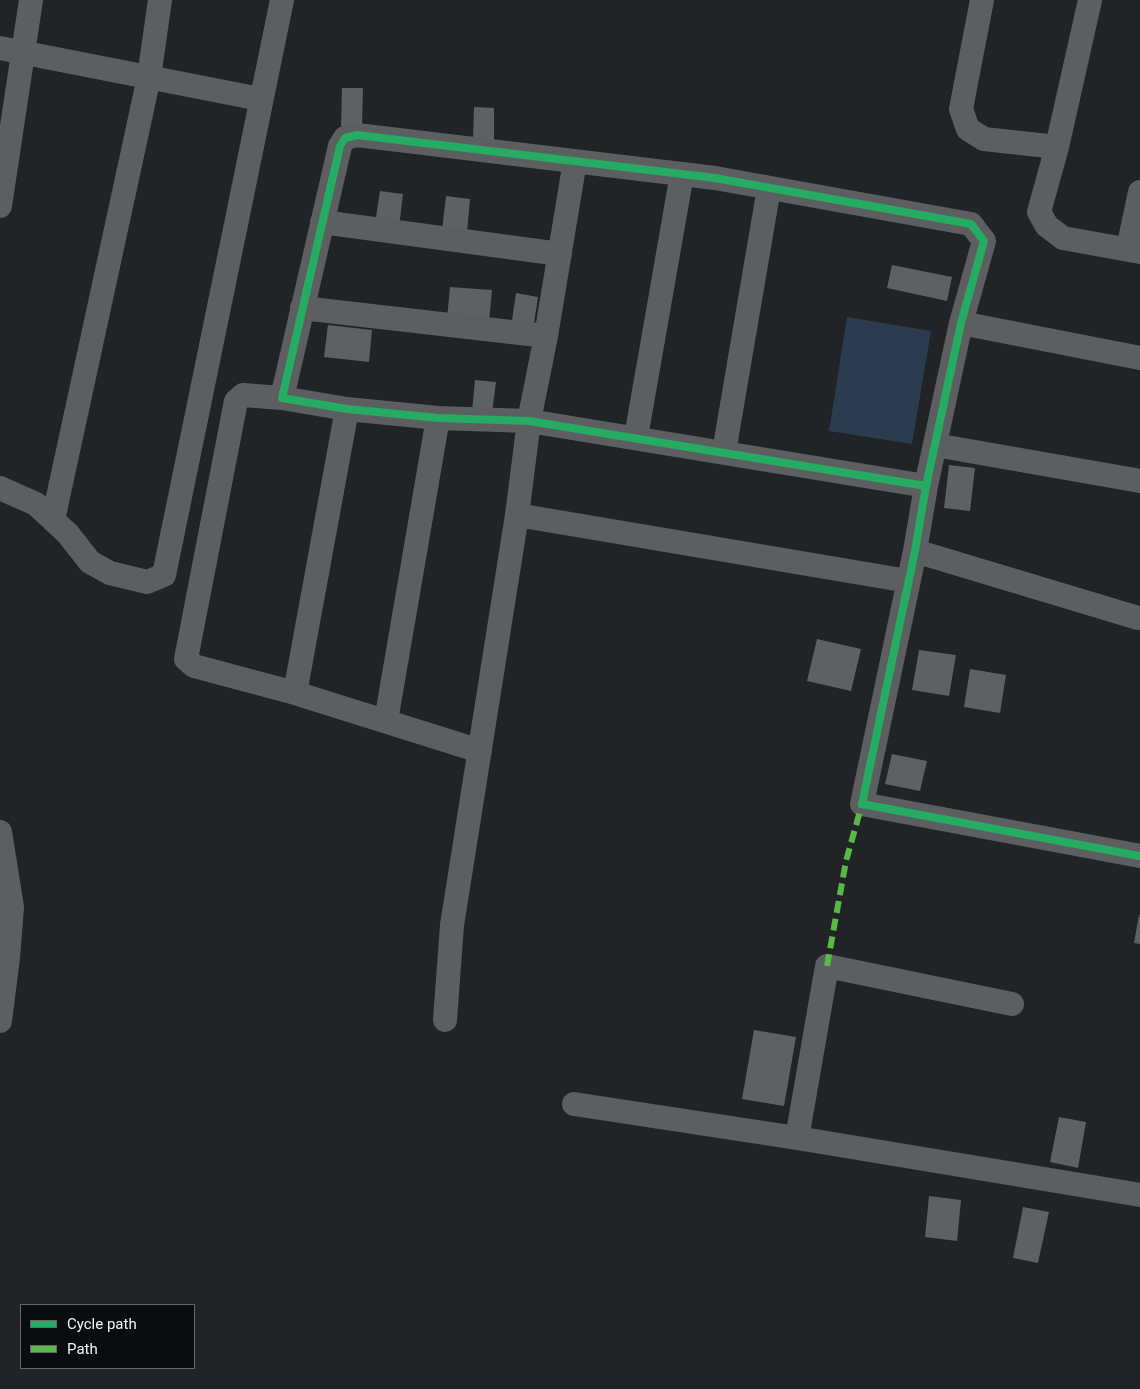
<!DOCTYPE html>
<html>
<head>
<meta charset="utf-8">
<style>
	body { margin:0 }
	#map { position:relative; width:1140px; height:1389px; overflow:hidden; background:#212326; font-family:Roboto,sans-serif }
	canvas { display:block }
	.legend { position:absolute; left:20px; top:1304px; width:175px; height:65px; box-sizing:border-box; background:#0a0c0f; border:1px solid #66696c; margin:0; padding:6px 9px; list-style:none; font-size:15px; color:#f1f4f8 }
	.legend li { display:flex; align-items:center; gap:10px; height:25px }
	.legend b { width:25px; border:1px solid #66696c }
</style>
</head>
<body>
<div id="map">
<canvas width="1140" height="1389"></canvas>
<ul class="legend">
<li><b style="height:6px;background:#26ab63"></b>Cycle path</li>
<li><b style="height:6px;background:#58b947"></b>Path</li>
</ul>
</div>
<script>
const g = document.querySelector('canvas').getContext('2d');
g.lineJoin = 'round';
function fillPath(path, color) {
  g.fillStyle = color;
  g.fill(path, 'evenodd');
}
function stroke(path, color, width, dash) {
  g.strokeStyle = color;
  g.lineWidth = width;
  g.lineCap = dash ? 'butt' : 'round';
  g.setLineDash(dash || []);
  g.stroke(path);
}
fillPath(new Path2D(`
	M847,317L931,331L912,444L829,431Z`), '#2b3c50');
fillPath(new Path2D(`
	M342,88H363L362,126H341Z
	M474,107L494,108V141L473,140Z
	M380,191L403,194L399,227L375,223Z
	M446,196L470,199L467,233L442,231Z
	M892,265L952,277L947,301L887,288Z
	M450,287L492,290L489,322L447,318Z
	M516,293L538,297L533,330L511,327Z
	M328,325L372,330L369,362L324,357Z
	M475,380L496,382L492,413L472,411Z
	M949,465L975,468L970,511L944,508Z
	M817,639L861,649L851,691L807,681Z
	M919,650L956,655L949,696L912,690Z
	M970,669L1006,675L1000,713L964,707Z
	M892,754L927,761L920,791L885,784Z
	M1139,915H1140V944L1134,943Z
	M754,1030L796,1037L784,1106L742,1099Z
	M1059,1117L1086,1122L1078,1168L1050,1162Z
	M929,1196L961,1200L957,1241L925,1237Z
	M1023,1207L1049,1212L1038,1263L1013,1258Z`), '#5e6062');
stroke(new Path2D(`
	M982,0L961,109L968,129L984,139L1057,147
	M1090,0L1057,147L1039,212L1047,226L1063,238L1140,252
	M0,48L260,99
	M0,206L31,0
	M322,222L560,254
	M1128,249L1140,192
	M302,308L546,336
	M961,323L1140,358
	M282,398L243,395L236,401L186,659L194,666L295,693L480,751
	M636,437L682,174
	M935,445L1140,481
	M724,452L769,188
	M926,486L529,421L438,418L347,409L282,398L340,146L345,138L357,135L715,178L971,224L984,241L961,323L926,486L915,551L862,804L1140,856
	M0,488L36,504L68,534L90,562L110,573L147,582L164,575L282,0
	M517,515L908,581
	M53,520L149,77L160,0
	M915,551L1138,618
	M295,693L347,409
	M386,721L438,418
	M0,832L12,907L8,958L0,1021
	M445,1020L452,925L517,515L529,421L546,336L575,161
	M574,1104L797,1138L1140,1195
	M797,1138L827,966L1012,1004`), '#5c5e60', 24);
stroke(new Path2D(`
	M827,966L846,861L862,804`), '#58b947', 6, [12, 6]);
stroke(new Path2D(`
	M926,486L529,421L438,418L347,409L282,398L340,146L345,138L357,135L715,178L971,224L984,241L961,323L926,486L915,551L862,804L1140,856`), '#26ab63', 8);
</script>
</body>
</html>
